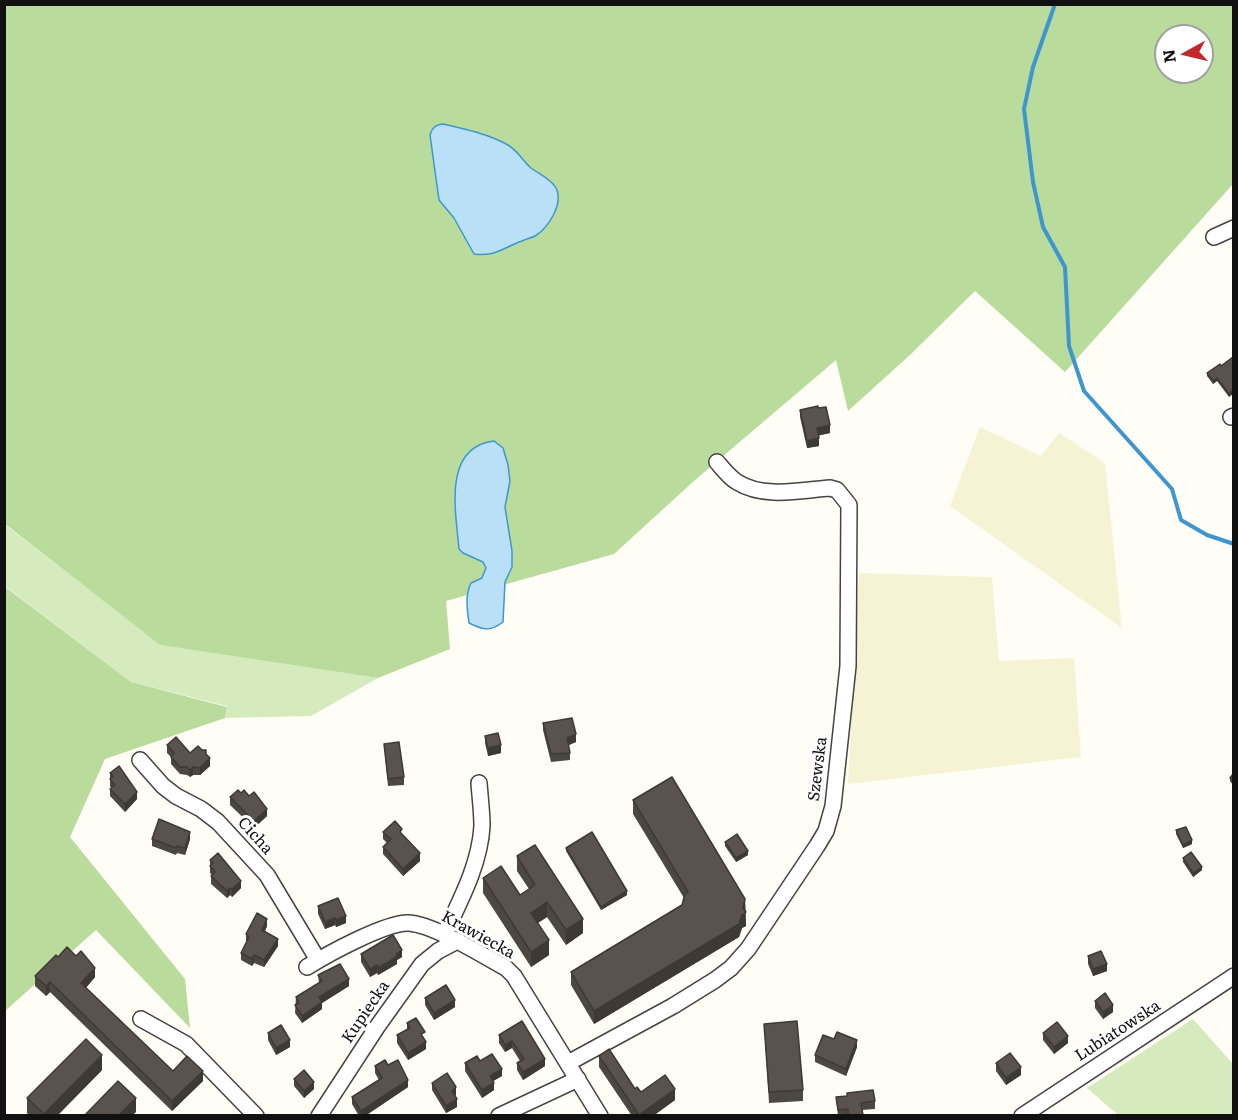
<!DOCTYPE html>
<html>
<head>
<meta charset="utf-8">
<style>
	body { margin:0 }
	#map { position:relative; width:1238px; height:1120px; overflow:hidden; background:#fffdf5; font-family:Literata,serif }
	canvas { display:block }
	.frame { position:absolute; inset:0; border:6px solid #111; pointer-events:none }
	.north { position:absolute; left:1154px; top:24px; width:60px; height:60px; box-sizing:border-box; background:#fff; border:2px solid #a0a0a0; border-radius:50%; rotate:262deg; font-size:16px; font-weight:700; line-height:24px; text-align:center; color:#111 }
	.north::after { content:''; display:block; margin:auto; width:21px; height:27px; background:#c4262e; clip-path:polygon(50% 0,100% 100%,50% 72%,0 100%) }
</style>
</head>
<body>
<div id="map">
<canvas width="1238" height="1120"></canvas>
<div class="frame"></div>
<div class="north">N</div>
</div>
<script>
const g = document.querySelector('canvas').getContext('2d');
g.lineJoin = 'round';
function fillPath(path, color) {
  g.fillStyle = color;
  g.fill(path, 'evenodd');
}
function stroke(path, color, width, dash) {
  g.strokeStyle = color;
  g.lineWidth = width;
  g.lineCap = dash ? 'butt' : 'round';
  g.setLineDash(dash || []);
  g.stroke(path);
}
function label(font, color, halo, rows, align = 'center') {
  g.font = font + ' Literata,serif';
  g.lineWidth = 6;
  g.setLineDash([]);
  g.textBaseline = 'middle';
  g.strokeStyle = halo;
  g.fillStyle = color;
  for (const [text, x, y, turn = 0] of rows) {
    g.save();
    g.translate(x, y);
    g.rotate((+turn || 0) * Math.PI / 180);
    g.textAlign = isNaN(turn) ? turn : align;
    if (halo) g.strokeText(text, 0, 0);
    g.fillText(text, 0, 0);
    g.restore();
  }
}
fillPath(new Path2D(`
	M980,427L1041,456L1059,433L1105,463L1122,628L950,506Z
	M859,573L992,577L999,661L1074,658L1081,757L848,784Z`), '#f6f3d4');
fillPath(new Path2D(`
	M4,524L161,645L378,678L311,716L225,718L227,706L131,682L5,586Z
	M1193,1019L1233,1064V1115H1118L1087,1088Z`), '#d5ebbd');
fillPath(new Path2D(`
	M4,5H1233V184L1065,372L975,291L911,354L848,411L836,360L695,480L614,554L446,601L450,649L378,678L160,645L5,524ZM1166,36H1202V72H1166Z
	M4,586L131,682L227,707L225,718L105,759L70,837L185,979L190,1028L96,930L5,1011Z`), '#b9dc9c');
const water = new Path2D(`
	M443,124C465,129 488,134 508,145C518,151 523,161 531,168C539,174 551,179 556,188C564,204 548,228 535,236C531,238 526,239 522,241C504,247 496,257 474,254L454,218L439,200L430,135C432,128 435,125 443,124Z
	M494,441L503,448L508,465L510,481L505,507L512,551V567L505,582L503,622C490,632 483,630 469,623C467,609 465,595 471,583L482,578L486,568L483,562L463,553L459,549C456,513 442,447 494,441Z`);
fillPath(water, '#b9e0f7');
stroke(water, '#3f96cf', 1.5);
stroke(new Path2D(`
	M1055,4L1033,67L1024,109L1033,182L1043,227L1065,267L1069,346L1084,391L1172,489L1181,520L1207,535L1234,544`), '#3f96cf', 4);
const minor = new Path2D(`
	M1214,237L1234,228
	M1231,417L1234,416
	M140,760L163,786L176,796L201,809L218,822L267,875L318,960
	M444,935C460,901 480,864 482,826C482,812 480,797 479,783
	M307,967C328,954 386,922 409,923C435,925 482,955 506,968L514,976L600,1116
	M141,1019L186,1044L256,1116
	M568,1063L673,1006L715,980L731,968L748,949L817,846L826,831L833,806L848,666L849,505L837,490L830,488C801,490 764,499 737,482C729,477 723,469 717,462
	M319,1116L377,1027L422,964L438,951L455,942
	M499,1116L578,1079
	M1022,1116L1234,976`);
stroke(minor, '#444', 18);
stroke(minor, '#fff', 15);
fillPath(new Path2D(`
	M1233,357L1229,397L1217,381L1213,384L1207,376V373L1221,366Z
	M800,410L830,433L818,435L819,446L807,448L800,417Z
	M543,723L576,742L568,745L570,753V760L551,762L543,730Z
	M485,736L501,753L488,756L485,743Z
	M384,744L404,777V785L388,786Z
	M167,745L190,753L206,754L210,766L200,775H193L190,777L187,775L180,774L171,764V757L167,753Z
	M110,773L137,799L125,812L110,796V789L111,788L110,786Z
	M1233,774V785L1230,781V778Z
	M230,797L267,816L254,828L230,805Z
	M633,800L745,899L746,926L742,928L739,937L594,1024L571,985V972L682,905L684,898L633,814Z
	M1176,830L1192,844L1183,848L1176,834Z
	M383,832L402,835L420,861L403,876L383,854V847L387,843L383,839Z
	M152,839H190L185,855L177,853L176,855L152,846Z
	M725,842L748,855L736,862L725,846Z
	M566,848L627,895L601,910L566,851Z
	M517,856L583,933L566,945L547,917L538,923L549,955L531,967L483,893V878L520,895L529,889L517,871Z
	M1183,858L1202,870L1193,877L1183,862Z
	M210,860L241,888L232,897L230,895L227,898L211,884V876L212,875L210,873Z
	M318,906L346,923L336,927L335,925L325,929L318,914Z
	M267,926L265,931L278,946L264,967L254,963L252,966L241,960V953L246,942V934Z
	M361,954L402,957L397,960V964L378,975L377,973L370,977L361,962Z
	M1088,956L1107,971L1093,976L1088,964Z
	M58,957L95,977L86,988L173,1071L203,1081L172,1111L50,992L46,996L35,986V976Z
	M318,975L349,986L322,1003V1009L302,1023L295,1013L296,997L319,983Z
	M425,998L455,1007L434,1020L425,1005Z
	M1095,1001L1113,1012L1103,1019L1095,1008Z
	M522,1021L545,1066L523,1080L517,1070V1063L520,1061L512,1048L505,1052L499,1043V1035Z
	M407,1023L424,1040L426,1049L408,1060L397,1043V1035L407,1029Z
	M764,1024L803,1090V1101L769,1103Z
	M268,1033L290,1047L276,1055L268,1040Z
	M1043,1033L1068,1043L1054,1054L1043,1040Z
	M857,1047L846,1076L815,1062V1055Z
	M599,1056L635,1089L641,1092L675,1100L653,1116H632L599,1067Z
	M480,1061L502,1076L493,1081L494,1090L482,1098L465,1071V1063Z
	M996,1063L1021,1075L1006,1085L996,1071Z
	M388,1065L408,1087L365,1116H359L352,1104V1097L379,1080L375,1073V1066Z
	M102,1070L57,1116H30L27,1113V1098Z
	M294,1079L314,1089L304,1098L294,1086Z
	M432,1083L456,1095L455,1096L457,1107L446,1113L432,1090Z
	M836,1097L875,1101V1109L862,1110L863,1116H838Z`), '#4d4742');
fillPath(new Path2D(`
	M1217,378V381L1213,384V381Z
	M1233,390V394L1229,397V394Z
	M830,425V433L817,436V428Z
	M819,438V446L807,448V441Z
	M576,734V742L567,746V738Z
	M501,745V753L488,756V748Z
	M210,758V766L200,775V768Z
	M193,767V775L190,777V770Z
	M137,792V799L125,812V804Z
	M267,809V816L254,828V821Z
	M190,832V839L185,855V848Z
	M1192,840V844L1183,848V845Z
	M748,851V855L736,862V858Z
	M420,853V861L403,876V869Z
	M1202,867V870L1193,877V873Z
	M241,881V888L232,897V889Z
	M230,888V895L227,898V891Z
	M627,891V895L601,910V907Z
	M745,899L746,926L742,928L739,937L594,1024V1011L743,908Z
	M547,902V917L531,927V913Z
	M346,916V923L336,927V920Z
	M335,918V925L325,929V922Z
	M267,919V926L262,937V930Z
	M583,919V933L566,945V930Z
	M278,939V946L264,967V960Z
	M549,940V955L531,967V952Z
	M402,950V957L397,960V964L378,975V968L396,954Z
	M254,955V963L252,966V959Z
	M1107,964V971L1093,976V969Z
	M377,965V973L370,977V969Z
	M95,968V977L81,993V983Z
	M349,979V986L322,1003V1009L302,1023V1016L319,997Z
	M50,982V992L46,996V986Z
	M455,1000V1007L434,1020V1013Z
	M1113,1005V1012L1103,1019V1012Z
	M1068,1036V1043L1054,1054V1047Z
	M290,1040V1047L276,1055V1048Z
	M857,1040V1047L846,1076V1069Z
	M512,1041V1048L505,1052V1045Z
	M426,1042V1049L408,1060V1053Z
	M102,1055V1070L57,1116H44V1114Z
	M545,1059V1066L523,1080V1072Z
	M1021,1067V1075L1006,1085V1078Z
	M502,1069V1076L490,1083V1076Z
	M203,1071V1081L172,1111V1101Z
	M408,1080V1087L365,1116H361V1111Z
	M314,1082V1089L304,1098V1091Z
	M494,1083V1090L482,1098V1090Z
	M456,1087V1095L452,1098V1091Z
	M675,1089V1100L653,1116H639Z
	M136,1098V1112L132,1116H118Z
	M457,1099V1107L446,1113V1106Z`), '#3f3936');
const building = new Path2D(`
	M1233,357V390L1229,394L1217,378L1213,381L1207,373L1220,364L1221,366Z
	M818,406V408L826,407L830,425L817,428L819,438L807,441L800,410Z
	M572,718L576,734L567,738L570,753L551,754L543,723Z
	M498,733L501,745L488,748L485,736Z
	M176,737L190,753L198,746L202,750H206V754L210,758L200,768L193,767L190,770L187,767H180L171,757L174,753L167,745Z
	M399,742L404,777L388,779L384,744Z
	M119,766L137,792L125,804L110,789L115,785L110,779L113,776L110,773Z
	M1233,774V781L1230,778Z
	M672,777L745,899L743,908L746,912L742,915L739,924L594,1011L571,972L682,905L685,894L688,892L633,800Z
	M238,790L241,793L244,790L249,796L254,792L267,809L254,821L230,797Z
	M159,819L190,832L185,848L177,846L176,848L152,839Z
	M395,821L402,829L400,832L420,853L403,869L383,847L391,839L383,832Z
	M1186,827L1192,840L1183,845L1176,830Z
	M592,832L627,891L601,907L566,848Z
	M737,834L748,851L736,858L725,842Z
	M535,845L583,919L566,930L547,902L531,913L549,940L531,952L483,878L501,866L520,895L535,885L517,856Z
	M1191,852L1202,867L1193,873L1183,858Z
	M218,853L241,881L232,889L230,888L227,891L211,876L215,872L210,866L213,863L210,860Z
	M338,898L346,916L336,920L335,918L325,922L318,906Z
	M257,913L267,919L262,930L278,939L264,960L254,955L252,959L241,953L249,937L246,934Z
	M393,935L402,950L396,954L397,956L388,962L378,968L377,965L370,969L361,954Z
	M67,947L76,956L81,951L95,968L81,983L173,1071L187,1056L203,1071L172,1101L50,982L46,986L35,976L56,955L58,957Z
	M1101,951L1107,964L1093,969L1088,956Z
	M340,964L349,979L319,997L322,1002L302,1016L295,1005L299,1003L296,997L322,981L318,975Z
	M446,985L455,1000L434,1013L425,998Z
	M1105,993L1113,1005L1103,1012L1095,1001Z
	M416,1018L425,1032L421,1034L426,1042L408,1053L397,1035L410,1028L407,1023Z
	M522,1021L545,1059L523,1072L517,1063L524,1059L512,1041L505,1045L499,1035Z
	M797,1021L803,1090L769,1092L764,1024Z
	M1057,1022L1068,1036L1054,1047L1043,1033Z
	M281,1025L290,1040L276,1048L268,1033Z
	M837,1032L857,1040L846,1069L815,1055L823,1035L834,1039Z
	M86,1039L102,1055L44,1114L27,1098Z
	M609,1049L635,1089L637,1087L641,1092L665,1075L675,1089L639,1115L599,1056Z
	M1010,1053L1021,1067L1006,1078L996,1063Z
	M492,1054L502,1069L490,1076L494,1083L482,1090L465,1063L477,1056L480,1061Z
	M385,1060L388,1065L398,1060L408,1080L361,1111L352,1097L382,1078L375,1066Z
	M304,1070L314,1082L304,1091L294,1079Z
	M447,1073L456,1087L452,1091L457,1099L446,1106L432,1083Z
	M118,1081L136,1098L118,1116H84Z
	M873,1090L875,1101L861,1103L863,1115L848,1116V1109L838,1110L836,1097L847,1096V1093Z`);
fillPath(building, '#5a524d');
stroke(building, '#3f3936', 1.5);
label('16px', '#111', '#fff', [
	["Szewska",818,769,-83],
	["Cicha",255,836,48],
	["Krawiecka",478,935,29],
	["Kupiecka",366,1012,-56],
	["Lubiatowska",1118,1031,-33]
]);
</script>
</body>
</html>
